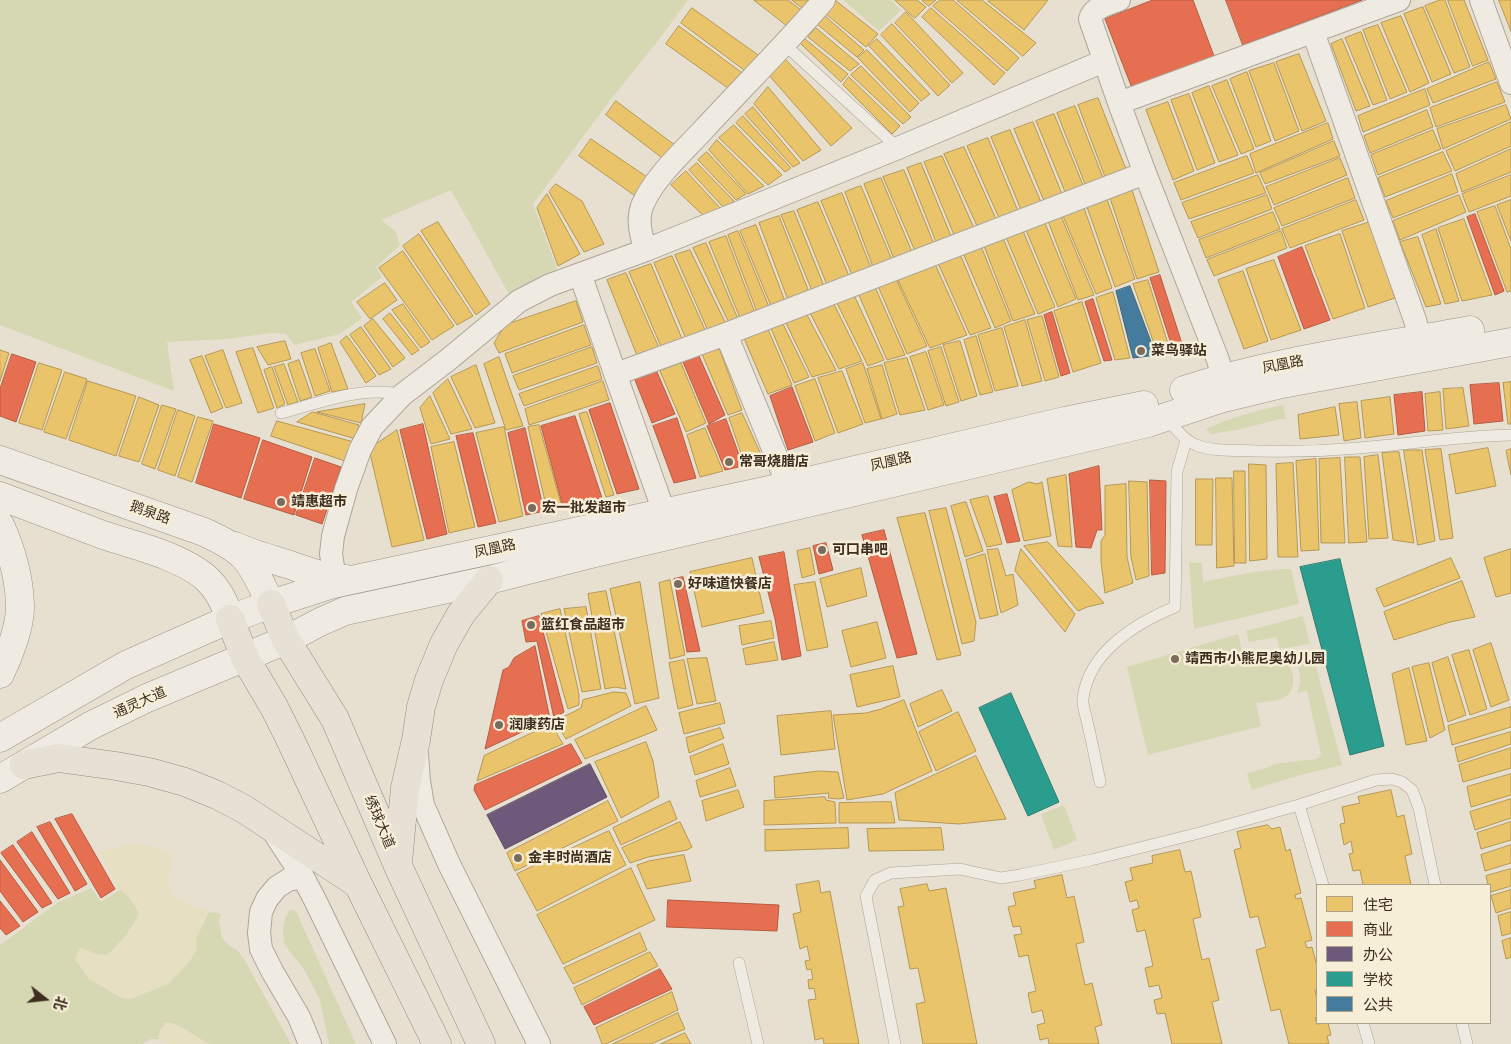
<!DOCTYPE html>
<html>
<head>
<meta charset="utf-8">
<style>
	body { margin:0 }
	#map { position:relative; width:1511px; height:1044px; overflow:hidden; background:#e7e0d1; font-family:Bitter,"Noto Sans SC",serif }
	canvas { display:block }
	.legend { position:absolute; left:1316px; top:884px; width:175px; height:140px; box-sizing:border-box; background:#f7eed8; border:1px solid #ada18e; margin:0; padding:6px 9px; list-style:none; font-size:15px; color:#3d2e20 }
	.legend li { display:flex; align-items:center; gap:10px; height:25px }
	.legend b { width:25px; border:1px solid #ada18e }
	.north { position:absolute; left:20px; top:974px; width:50px; height:50px; -webkit-text-stroke:4px #f7eed8; paint-order:stroke; rotate:106deg; font-size:14px; font-weight:700; line-height:20px; text-align:center; color:#3d2e20 }
	.north::after { content:''; display:block; margin:auto; width:18px; height:22px; background:#3d2e20; clip-path:polygon(50% 0,100% 100%,50% 72%,0 100%) }
</style>
</head>
<body>
<div id="map">
<canvas width="1511" height="1044"></canvas>
<ul class="legend">
<li><b style="height:14px;background:#e9c46a"></b>住宅</li>
<li><b style="height:14px;background:#e76f51"></b>商业</li>
<li><b style="height:14px;background:#6d597a"></b>办公</li>
<li><b style="height:14px;background:#2a9d8f"></b>学校</li>
<li><b style="height:14px;background:#457b9d"></b>公共</li>
</ul>
<div class="north">北</div>
</div>
<script>
const g = document.querySelector('canvas').getContext('2d');
g.lineJoin = 'round';
function fillPath(path, color) {
  g.fillStyle = color;
  g.fill(path, 'evenodd');
}
function stroke(path, color, width, dash) {
  g.strokeStyle = color;
  g.lineWidth = width;
  g.lineCap = dash ? 'butt' : 'round';
  g.setLineDash(dash || []);
  g.stroke(path);
}
function label(font, color, halo, rows, align = 'center') {
  g.font = font + ' Bitter,"Noto Sans SC",serif';
  g.lineWidth = 5;
  g.setLineDash([]);
  g.textBaseline = 'middle';
  g.strokeStyle = halo;
  g.fillStyle = color;
  for (const [text, x, y, turn = 0] of rows) {
    g.save();
    g.translate(x, y);
    g.rotate((+turn || 0) * Math.PI / 180);
    g.textAlign = isNaN(turn) ? turn : align;
    if (halo) g.strokeText(text, 0, 0);
    g.fillText(text, 0, 0);
    g.restore();
  }
}
fillPath(new Path2D(`
	M134,844L155,847L173,855L169,874V888L176,898L209,912L196,939L197,949L192,958L177,975L168,984L131,999L122,998L112,993L89,979L75,959L80,948L97,954L117,947L132,928L134,904L129,897L120,890L100,851Z
	M165,1023H172L181,1027L209,1044H169L158,1039L159,1031Z`), '#e6dfc2');
fillPath(new Path2D(`
	M0,0H688L657,42L611,99L533,204L557,269L510,296L451,190L381,220L395,231L400,245L376,267L382,277L351,302L362,318L340,334L294,345L286,334L272,333L227,339L167,342L174,391L0,325Z
	M843,0H891L901,10L879,31Z
	M1283,405L1286,419H1280L1241,429L1211,434L1206,429C1231,417 1256,411 1283,405Z
	M1189,562L1202,563L1203,582C1233,576 1261,569 1291,569L1299,604L1194,629Z
	M1303,616L1310,644L1280,649L1276,637L1249,642L1246,631Z
	M1238,634L1244,658L1271,651C1276,654 1281,656 1285,660C1295,668 1297,691 1284,698C1277,701 1264,702 1256,703L1261,726L1148,755L1127,667Z
	M1313,655L1342,765L1300,775L1252,790L1247,774L1280,763L1317,759L1321,754L1307,691L1297,693C1302,680 1301,670 1293,659Z
	M1064,805L1077,840L1054,850L1041,814Z
	M91,888L101,902L120,890L129,897L139,913C132,930 120,943 107,955L97,954L80,948L75,959L89,979L122,998L131,999L168,984L177,975L192,958L197,949L196,939L209,912L221,914L219,921L222,938L230,946L238,951L245,961L291,1044H209L181,1027L172,1023H165L160,1031L158,1039H151L142,1044H0V945L57,903Z
	M290,910L296,911L356,1044H329L320,1000L304,969L293,956L284,943L283,928L286,916Z`), '#d6d7b3');
const homes = new Path2D(`
	M754,0H788L801,10L789,27Z
	M792,0H811L804,9Z
	M835,0L878,34L866,47L826,14Z
	M895,0H917L926,7L915,18Z
	M922,0H936L929,6Z
	M940,0H953L1019,58L1007,71L933,6Z
	M957,0H982L1036,43L1023,56Z
	M989,0H1048L1024,30L988,1Z
	M1440,0H1445L1470,67L1454,73L1425,6Z
	M1448,0H1464L1488,60L1473,66Z
	M1499,0H1511V31Z
	M1423,7L1451,74L1432,82L1404,14Z
	M692,8L761,57L748,73L681,23Z
	M931,8L1005,73L994,85L922,17Z
	M906,12L963,73L952,83L895,23Z
	M825,16L864,50L857,57L818,25Z
	M1401,16L1429,83L1410,92L1381,23Z
	M892,24L950,85L938,96L881,35Z
	M1378,25L1407,92L1390,99L1363,30Z
	M679,26L745,75L732,91L666,44Z
	M816,28L859,64L850,71L808,37Z
	M1361,32L1387,100L1373,105L1345,38Z
	M805,39L848,74L841,82L801,44Z
	M877,39L930,94L921,101L869,46Z
	M1342,39L1370,106L1356,111L1331,44Z
	M867,50L919,103L910,112L858,58Z
	M1299,54L1326,121L1302,131L1276,62Z
	M783,57L852,128L831,146L767,73Z
	M1489,62L1496,79L1433,103L1427,89Z
	M1274,63L1299,131L1275,141L1249,71Z
	M861,66L911,117L903,124L851,75Z
	M1247,72L1271,141L1256,147L1230,79Z
	M849,77L900,126L892,134L843,85Z
	M1227,80L1254,149L1241,154L1212,86Z
	M1497,82L1505,102L1436,127L1430,108Z
	M1209,86L1238,155L1219,162L1192,93Z
	M768,87L821,150L803,161L754,104Z
	M1425,89L1430,105L1363,132L1358,116Z
	M1189,94L1215,163L1197,170L1171,100Z
	M1098,98L1126,169L1105,177L1078,105Z
	M616,101L676,146L666,161L606,115Z
	M1168,102L1194,171L1173,180L1146,110Z
	M1506,105L1511,119L1443,149L1437,129Z
	M1075,106L1103,178L1085,184L1057,113Z
	M753,107L800,163L793,167L745,114Z
	M1427,110L1433,127L1370,153L1364,136Z
	M1054,114L1083,185L1065,192L1036,121Z
	M743,116L791,168L785,172L736,123Z
	M1033,122L1062,194L1044,201L1014,129Z
	M1511,122V146L1455,171L1446,151Z
	M1328,123L1333,139L1256,173L1250,154Z
	M734,125L782,175L768,185L719,138Z
	M1010,130L1041,202L1021,210L991,137Z
	M1433,130L1441,149L1378,175L1371,155Z
	M988,138L1018,211L999,218L967,146Z
	M591,139L650,179L638,198L579,156Z
	M717,140L764,186L748,194L709,150Z
	M1334,141L1340,156L1265,184L1260,173Z
	M964,147L996,219L977,226L944,154Z
	M1511,149V172L1462,192L1456,174Z
	M707,152L746,194L736,200L698,160Z
	M1443,152L1452,171L1385,197L1378,178Z
	M942,156L974,228L954,235L924,162Z
	M1247,156L1254,173L1181,200L1174,183Z
	M1340,158L1347,175L1274,205L1266,187Z
	M697,163L734,201L724,208L689,170Z
	M921,163L951,236L936,242L907,168Z
	M904,170L934,244L915,251L883,177Z
	M686,171L722,210L706,218L671,185Z
	M1452,174L1458,192L1393,218L1386,201Z
	M1258,175L1266,193L1189,219L1182,203Z
	M1511,175V196L1469,212L1462,194Z
	M881,178L912,252L894,259L864,184Z
	M1348,178L1355,198L1282,226L1274,208Z
	M556,184L582,201L604,244L584,252L549,192Z
	M861,186L892,260L873,267L845,192Z
	M1132,190L1159,272L1137,279L1110,198Z
	M842,193L871,268L852,275L821,201Z
	M547,194L580,254L558,266L537,208Z
	M1267,195L1272,209L1198,238L1191,222Z
	M1459,195L1466,212L1400,240L1393,221Z
	M1107,199L1135,279L1115,287L1087,207Z
	M1356,200L1364,220L1290,248L1282,229Z
	M1511,200V241L1497,205Z
	M818,202L849,276L827,285L797,210Z
	M1495,206L1511,249V291L1507,292L1477,212Z
	M1084,208L1112,288L1096,294L1063,216Z
	M794,211L824,286L812,291L781,215Z
	M1273,212L1280,229L1206,258L1199,240Z
	M779,216L809,292L788,300L759,223Z
	M1061,216L1094,295L1078,300L1048,221Z
	M1464,219L1492,295L1462,301L1438,228Z
	M438,222L490,304L476,315L421,231Z
	M1370,222L1395,298L1368,307L1342,231Z
	M1045,223L1076,299L1058,307L1026,230Z
	M756,225L785,301L771,306L740,231Z
	M1436,229L1459,301L1445,304L1422,235Z
	M738,231L769,307L757,312L728,235Z
	M1023,231L1055,307L1038,314L1006,237Z
	M1281,231L1287,248L1214,276L1207,260Z
	M419,234L473,316L457,325L403,246Z
	M1340,234L1365,308L1333,319L1305,246Z
	M726,236L755,313L740,318L709,242Z
	M1418,237L1441,304L1426,307L1400,242Z
	M1003,238L1035,314L1013,321L984,246Z
	M706,243L738,319L729,323L693,248Z
	M981,246L1011,321L995,328L963,253Z
	M690,250L726,324L708,331L675,255Z
	M403,251L454,326L432,340L379,268Z
	M960,254L991,328L970,335L938,263Z
	M672,256L706,332L686,339L654,263Z
	M1274,260L1301,330L1271,340L1246,269Z
	M651,264L683,341L662,349L629,272Z
	M935,264L967,335L930,348L897,278Z
	M1243,271L1268,341L1244,349L1218,280Z
	M626,273L660,350L638,358L607,280Z
	M896,279L927,346L907,354L878,286Z
	M1148,280L1171,353L1158,355L1133,284Z
	M385,283L397,300L370,319L357,302Z
	M875,287L905,355L887,360L858,293Z
	M1113,292L1130,358L1115,360L1096,298Z
	M854,295L884,360L868,366L836,301Z
	M576,301L583,322L499,353L494,343L505,325Z
	M833,302L862,361L839,369L809,311Z
	M1082,302L1101,363L1073,372L1054,311Z
	M403,304L430,342L421,348L392,310Z
	M390,313L419,350L412,355L383,319Z
	M806,313L836,370L812,377L785,321Z
	M1042,316L1059,377L1045,381L1027,320Z
	M373,319L405,358L393,367L364,326Z
	M1025,320L1042,381L1022,386L1004,327Z
	M782,322L809,377L794,383L770,326Z
	M584,325L591,345L512,373L505,354Z
	M361,327L391,369L379,375L350,335Z
	M767,327L792,385L768,394L743,336Z
	M1002,328L1018,386L995,391L978,335Z
	M347,336L376,376L366,383L340,342Z
	M976,336L993,392L980,395L964,340Z
	M285,341L291,359L268,365L257,347Z
	M960,341L977,396L961,401L943,345Z
	M331,343L348,389L332,392L318,348Z
	M592,347L597,363L519,390L513,376Z
	M941,347L959,402L946,406L928,351Z
	M253,348L274,408L258,413L236,352Z
	M719,348L742,410L728,415L702,354Z
	M315,349L330,391L315,396L301,353Z
	M0,350L9,353L0,381Z
	M223,350L242,403L226,408L205,356Z
	M926,352L944,405L928,410L910,357Z
	M202,356L223,408L211,413L190,360Z
	M499,357L523,426L506,430L484,364Z
	M907,358L925,410L900,415L884,363Z
	M299,360L312,397L300,401L288,364Z
	M39,363L62,370L42,430L19,423Z
	M681,363L706,423L686,432L660,371Z
	M863,363L881,419L865,423L846,369Z
	M284,364L298,402L288,405L274,367Z
	M476,365L495,423L475,428L451,377Z
	M882,365L897,414L882,419L867,369Z
	M598,366L602,379L524,406L519,394Z
	M272,367L285,404L277,408L264,370Z
	M842,371L863,424L838,433L818,378Z
	M65,372L87,379L66,439L44,432Z
	M448,379L472,429L451,434L433,393Z
	M815,379L835,433L815,441L795,386Z
	M88,381L136,396L116,456L69,440Z
	M603,381L609,400L529,425L525,409Z
	M1511,382V424H1508L1503,383Z
	M1463,388L1469,426L1446,429L1443,389Z
	M1440,392L1443,430L1428,431L1425,394Z
	M430,396L450,439L431,444L420,408Z
	M139,397L159,405L139,462L119,456Z
	M1390,397L1394,434L1365,438L1361,401Z
	M1357,402L1361,438L1344,441L1339,404Z
	M365,404L361,423L317,412Z
	M162,405L176,409L155,469L142,464Z
	M1335,407L1339,435L1300,439L1298,415Z
	M178,410L195,416L175,476L158,470Z
	M313,412L359,425L356,439L297,422Z
	M587,412L614,495L606,497L579,414Z
	M742,413L764,461L745,465L729,418Z
	M198,417L213,421L192,482L178,477Z
	M277,421L354,442L348,462L271,436Z
	M539,425L562,507L547,510L528,427Z
	M504,427L523,516L499,522L476,433Z
	M705,428L723,471L700,477L687,435Z
	M397,430L424,540L392,547L369,449Z
	M454,442L475,527L449,533L431,447Z
	M1488,448L1496,486L1456,494L1449,455Z
	M1441,449L1453,538L1440,540L1425,450Z
	M1511,449V475L1506,451Z
	M1404,450H1422L1435,541L1418,545Z
	M1399,452L1414,543L1393,540L1382,453Z
	M1378,455L1388,538L1369,539L1364,457Z
	M1345,457H1360L1367,542L1349,543Z
	M1340,458L1345,543H1321L1319,459Z
	M1316,459L1319,550L1301,551L1296,461Z
	M1293,463L1298,557H1278L1276,464Z
	M1249,464L1266,465L1267,559L1250,561Z
	M1234,471H1245L1246,563H1235Z
	M1066,475L1072,547L1058,546L1047,479Z
	M1216,478H1232L1234,566L1217,568Z
	M1196,479H1213L1212,545H1196Z
	M1129,481L1147,482L1149,576L1136,580L1131,557Z
	M1029,482L1037,484L1042,482L1051,536L1024,541L1012,490Z
	M1126,484L1127,557L1133,583L1105,593L1101,562V541L1105,535V486Z
	M988,496L1002,544L987,547L970,500Z
	M966,502L983,551L965,557L951,506Z
	M946,508L976,622L974,641L962,644L929,511Z
	M925,513L961,655L937,660L897,518Z
	M1048,542L1104,603L1087,607L1078,611L1024,546Z
	M810,548L815,574L802,578L797,551Z
	M998,549L1006,576L1013,574L1018,605L1001,613L987,550Z
	M1021,549L1075,614L1065,632L1015,571Z
	M1511,549V593L1496,597L1484,558Z
	M985,554L998,615L980,619L966,560Z
	M752,558L764,613L702,627L690,572Z
	M1451,558L1460,578L1384,607L1376,589Z
	M861,568L867,596L827,607L820,579Z
	M670,580L685,655L670,659L659,583Z
	M1462,581L1475,617L1450,622L1394,640L1384,612Z
	M640,582L659,698L635,704L610,589Z
	M815,582L828,647L807,651L794,585Z
	M606,591L626,689L615,687L605,689L588,594Z
	M586,607L601,689L582,692L564,609Z
	M560,609L579,694V705L568,709L541,614Z
	M771,621L774,638L742,645L739,626Z
	M877,622L886,658L851,667L842,631Z
	M774,642L778,660L746,665L743,649Z
	M1491,643L1509,700L1491,707L1473,650Z
	M1469,650L1487,709L1470,715L1452,655Z
	M1448,657L1466,715L1448,722L1432,663Z
	M707,658L716,701L697,704L687,659Z
	M684,660L693,705L678,709L669,663Z
	M1429,663L1445,730L1430,738L1412,667Z
	M893,666L900,697L857,707L850,675Z
	M1409,668L1427,741L1406,745L1392,674Z
	M942,690L952,711L918,727L910,704Z
	M614,692L626,693L631,706L566,739L555,721L581,708L583,700Z
	M904,700L932,771L883,794L847,800L833,715L866,713L881,709Z
	M720,703L725,723L684,734L679,713Z
	M646,706L657,730L585,759L575,740Z
	M1511,707V727L1452,745L1448,726Z
	M831,711L835,749L781,755L777,716Z
	M958,712L976,751L936,771L919,732Z
	M551,724L563,744L477,781L484,756Z
	M720,728L724,738L689,753L686,738Z
	M1511,732V744L1458,762L1455,748Z
	M646,742L653,761L659,797L621,818L595,762Z
	M723,744L729,764L695,775L690,757Z
	M1511,748V768L1463,782L1459,765Z
	M976,756L1006,819L959,824L899,820L895,793Z
	M730,768L736,786L700,797L696,781Z
	M819,771L838,772L844,798L838,799L828,798L829,793L775,798L774,777Z
	M1511,774V795L1471,807L1467,787Z
	M738,790L744,807L706,821L702,801Z
	M1391,790L1397,817L1404,815L1412,854L1405,856L1411,885H1363L1360,870L1353,871L1349,854L1353,853L1351,841L1344,845L1340,824L1345,823L1342,807L1360,803L1358,797Z
	M825,797L826,800L835,802L836,823L764,825V801Z
	M1511,799V818L1475,830L1470,812Z
	M608,801L618,821L515,871L507,853Z
	M670,801L677,819L621,845L613,828Z
	M891,802L895,823H839V803Z
	M680,822L692,847L687,850L648,857L630,863L622,848Z
	M1511,822V840L1481,849L1477,833Z
	M1268,825L1272,829L1280,827L1286,851L1290,849L1301,893L1295,895L1296,899L1301,898L1312,940L1305,942L1307,948L1312,947L1317,966V990H1315L1317,999V1017L1315,1018L1317,1024L1328,1023L1331,1035L1327,1036L1329,1044H1289L1280,1009L1271,1011L1256,950L1266,947L1258,916L1250,918L1234,850L1241,848L1237,832Z
	M848,828L849,848L765,851V830Z
	M941,828L944,850L869,851L867,829Z
	M609,831L626,865L537,911L517,874Z
	M1511,845V863L1485,871L1481,855Z
	M1180,850L1185,872L1191,871L1201,917L1193,919L1202,960L1209,958L1219,1000L1212,1002L1222,1044H1172L1165,1013L1157,1014L1154,1000L1162,998L1159,985L1149,987L1145,968L1153,966L1145,930L1137,932L1132,910L1139,908L1137,900L1130,902L1125,882L1133,880L1130,868L1153,863L1152,856Z
	M684,855L691,881L647,889L637,865L649,861Z
	M631,868L655,920L563,964L537,915Z
	M1511,869V886L1491,892L1490,885H1488L1486,876Z
	M1062,875L1067,898L1074,896L1084,942L1076,944L1085,985L1092,983L1102,1025L1095,1027L1099,1044H1049L1048,1038L1040,1040L1037,1025L1045,1023L1042,1010L1032,1013L1028,993L1036,991L1028,955L1019,957L1014,935L1022,934L1020,926L1013,927L1008,907L1016,905L1013,893L1036,888L1034,881Z
	M819,881L821,893L830,891L859,1044H824L823,1038L815,1040L808,1000L816,999L814,988L809,989L808,980L813,979L811,969L807,970L805,961L810,960L807,946L800,949L793,914L801,912L796,885Z
	M927,884L929,891L946,888L977,1044H923L916,1004L925,1002L918,968L910,969L898,907L904,906L900,889Z
	M1511,890V908L1496,913L1491,896Z
	M1511,912V933L1502,936L1498,916Z
	M640,933L647,950L573,984L564,968Z
	M1511,938V957L1506,959L1502,941Z
	M650,952L658,966L582,1005L574,988Z
	M672,992L678,1010L606,1044H602L596,1028Z
	M678,1013L685,1029L651,1044H613Z
	M685,1033L691,1044H661Z`);
fillPath(homes, '#e9c46a');
stroke(homes, '#b59754', 1);
const shops = new Path2D(`
	M1153,0H1193L1214,56L1132,88L1105,19Z
	M1226,0H1362L1243,45Z
	M1475,214L1504,291L1495,295L1467,217Z
	M1302,247L1330,320L1304,329L1278,257Z
	M1160,275L1184,350L1174,353L1150,278Z
	M1093,299L1112,360L1104,361L1085,302Z
	M1052,312L1070,373L1061,376L1044,315Z
	M12,354L36,362L16,422L0,416V389Z
	M699,356L725,415L709,424L683,362Z
	M657,372L675,414L652,423L635,380Z
	M1499,383L1503,421L1474,424L1470,385Z
	M792,387L813,442L788,450L770,396Z
	M1422,392L1425,431L1398,435L1394,395Z
	M610,403L639,489L617,494L589,410Z
	M575,416L602,498L563,507L541,426Z
	M677,418L696,478L674,483L653,426Z
	M726,419L743,466L725,470L707,426Z
	M214,424L260,438L241,498L196,483Z
	M423,424L447,534L427,539L400,430Z
	M525,428L544,511L526,515L508,433Z
	M473,433L496,523L478,527L456,436Z
	M263,440L312,457L294,515L244,499Z
	M315,458L341,467L322,524L296,515Z
	M1099,466L1102,530H1097L1091,548L1076,547L1069,474Z
	M1150,480L1166,481L1165,573L1152,575Z
	M1007,494L1020,541L1007,543L994,497Z
	M884,530L917,654L897,658L862,535Z
	M826,543L833,570L819,574L813,546Z
	M784,552L801,656L782,660L775,619L759,557Z
	M683,577L700,651L687,652L674,579Z
	M539,616L564,712L554,718L537,641L526,642L522,621Z
	M535,646L550,719L485,749L503,670L509,667L514,658Z
	M571,744L582,763L485,810L474,790L475,785Z
	M72,814L115,889L101,898L55,819Z
	M50,822L87,884L75,891L37,827Z
	M32,832L70,893L58,899L17,842Z
	M13,845L52,903L42,908L1,853Z
	M0,860L38,912L23,922L0,891Z
	M668,900L779,905L777,931L667,927Z
	M0,901L20,926L6,935L0,928Z
	M660,969L672,989L594,1025L584,1007Z`);
fillPath(shops, '#e76f51');
stroke(shops, '#b45c42', 1);
const offices = new Path2D(`
	M590,764L607,797L505,849L487,815Z`);
fillPath(offices, '#6d597a');
stroke(offices, '#5f4c5f', 1);
const schools = new Path2D(`
	M1340,559L1384,746L1350,755L1300,567Z
	M1011,693L1059,802L1028,816L979,708Z`);
fillPath(schools, '#2a9d8f');
stroke(schools, '#307c6e', 1);
const public = new Path2D(`
	M1130,286L1156,355L1133,358L1116,291Z`);
fillPath(public, '#457b9d');
stroke(public, '#436478', 1);
const lane = new Path2D(`
	M784,44L898,148
	M281,413C319,403 363,385 402,395
	M1166,417C1174,427 1184,440 1196,445C1214,452 1237,450 1257,451C1291,452 1325,451 1359,448C1410,444 1460,436 1511,435
	M1100,782C1096,762 1092,742 1087,721C1086,715 1082,706 1083,699C1088,652 1136,623 1175,607L1177,472L1186,440
	M1299,805L1323,885
	M739,963L758,1044
	M1363,1023L1369,1044
	M1462,1023L1467,1044
	M895,1044L866,896L875,880L891,873L960,869L1001,878L1020,875L1091,860L1203,832L1299,805L1376,780L1392,779L1402,782L1412,790L1419,808L1435,885`);
const street = new Path2D(`
	M1119,0C1108,4 1093,7 1090,19L1119,103L1399,0
	M1481,0L1511,83
	M1313,32L1415,320L1420,339
	M1119,103L1145,173L1218,360L1223,378
	M646,250C641,237 637,220 642,206C654,177 684,151 704,129C744,86 786,44 824,0
	M580,274L664,512
	M726,334L788,485
	M616,374L726,334L1145,173
	M335,579L331,554L333,536L346,489L360,450L372,427L402,395L449,359L519,301L550,285L646,250L898,148L1104,61
	M417,755L419,781L423,805L449,864L539,1044
	M271,828L303,877L315,900L385,1044
	M303,877L288,880L277,887L267,899L261,912L259,933L261,949L272,971L299,1017L310,1044`);
const secondary = new Path2D(`
	M1184,390C1277,360 1374,348 1470,330
	M0,460L204,532C217,538 230,544 241,554C255,566 262,588 271,604
	M0,496C34,509 69,522 103,535C136,546 178,555 205,577C218,589 225,602 230,619
	M0,525C11,549 19,577 20,604C21,625 9,656 0,674
	M235,546C252,554 271,559 290,565C308,571 327,579 346,579
	M0,738L126,665L230,619L271,604L333,584L774,489L1065,421L1144,405
	M0,779L90,726L147,698L286,640L320,622L345,611L489,580L591,554L1148,423L1220,399L1282,384L1511,342`);
const primary = new Path2D(`
	M271,604L286,640L335,719L398,866L481,1044
	M230,619L245,658L274,707L290,739L358,884L437,1044
	M24,765L58,758L116,766L149,772L185,782L217,795L244,809L358,884
	M398,862L405,788L416,740L421,707L429,680L444,644L461,614L489,580`);
stroke(lane, '#ada599', 12);
stroke(street, '#ada599', 24);
stroke(secondary, '#9c958a', 29);
stroke(primary, '#928b80', 29);
stroke(lane, '#efebe3', 11);
stroke(street, '#efebe3', 22);
stroke(secondary, '#efebe3', 28);
stroke(primary, '#e6e1d4', 28);
for (const [x, y, r, color] of [
	[1141,351,5,"#786c5e"],
	[729,462,5,"#786c5e"],
	[281,502,5,"#786c5e"],
	[532,508,5,"#786c5e"],
	[822,550,5,"#786c5e"],
	[678,584,5,"#786c5e"],
	[531,625,5,"#786c5e"],
	[1175,659,5,"#786c5e"],
	[499,725,5,"#786c5e"],
	[518,858,5,"#786c5e"]
]) {
  const dot = new Path2D();
  dot.arc(x, y, r, 0, 2 * Math.PI);
  g.fillStyle = color;
  g.fill(dot);
  stroke(dot, '#f7eed8', 2);
}
label('bold 14px', '#3d2e20', '#f7eed8', [
	["菜鸟驿站",1151,351],
	["常哥烧腊店",739,462],
	["靖惠超市",291,502],
	["宏一批发超市",542,508],
	["可口串吧",832,550],
	["好味道快餐店",688,584],
	["篮红食品超市",541,625],
	["靖西市小熊尼奥幼儿园",1185,659],
	["润康药店",509,725],
	["金丰时尚酒店",528,858]
], 'left');
label('14px', '#3d2e20', '#f7eed8', [
	["凤凰路",1283,365,-11],
	["凤凰路",891,462,-13],
	["鹅泉路",150,513,20],
	["凤凰路",495,549,-12],
	["通灵大道",140,703,-24],
	["绣球大道",379,822,67]
]);
</script>
</body>
</html>
